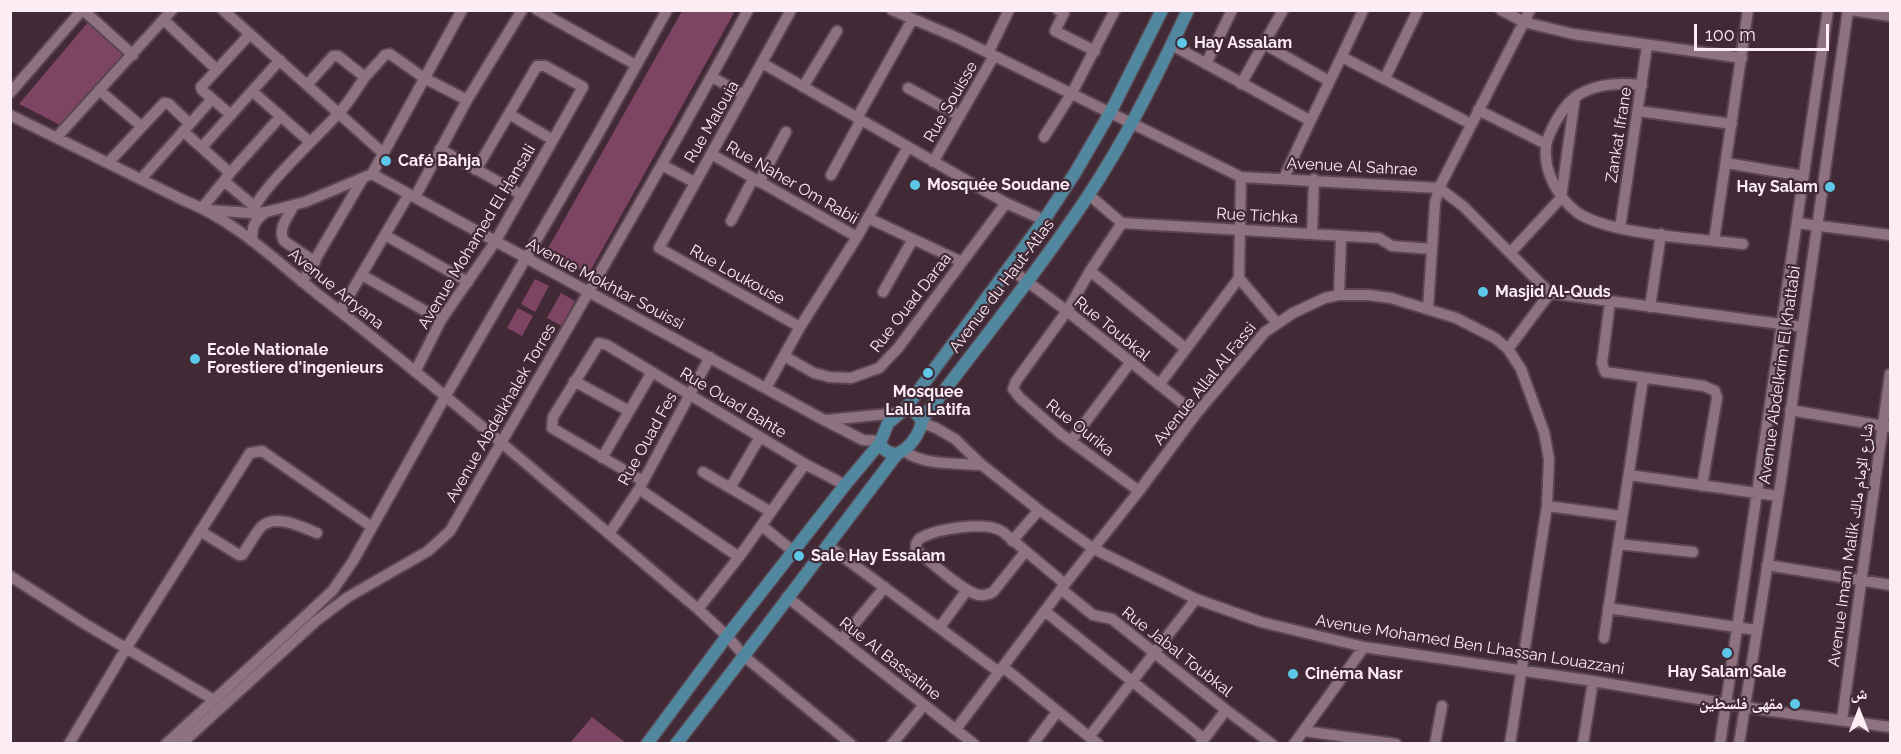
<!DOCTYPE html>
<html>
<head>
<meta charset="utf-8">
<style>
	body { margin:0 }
	#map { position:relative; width:1901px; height:754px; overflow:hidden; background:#412936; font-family:Raleway,"Noto Naskh Arabic",sans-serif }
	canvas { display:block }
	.frame { position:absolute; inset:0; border:12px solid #fcecf4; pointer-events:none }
	.north { position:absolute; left:1829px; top:682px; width:60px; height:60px; -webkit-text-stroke:4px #412936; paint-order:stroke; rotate:0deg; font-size:16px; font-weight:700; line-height:24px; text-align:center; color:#fcecf4 }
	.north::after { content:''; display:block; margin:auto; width:21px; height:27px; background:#fcecf4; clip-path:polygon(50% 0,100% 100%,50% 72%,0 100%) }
	.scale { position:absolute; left:1694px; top:24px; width:135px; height:27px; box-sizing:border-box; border:3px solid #fcecf4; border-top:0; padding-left:8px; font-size:18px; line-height:21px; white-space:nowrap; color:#fcecf4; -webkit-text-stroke:4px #412936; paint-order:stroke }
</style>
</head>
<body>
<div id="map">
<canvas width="1901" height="754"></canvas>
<div class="frame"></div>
<div class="north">ش</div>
<div class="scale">100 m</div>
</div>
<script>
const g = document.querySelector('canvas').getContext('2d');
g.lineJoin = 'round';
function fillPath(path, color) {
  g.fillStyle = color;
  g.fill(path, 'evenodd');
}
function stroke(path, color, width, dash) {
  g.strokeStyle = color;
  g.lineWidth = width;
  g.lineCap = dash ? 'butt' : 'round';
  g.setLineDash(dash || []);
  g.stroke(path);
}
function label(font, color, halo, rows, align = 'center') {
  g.font = font + ' Raleway,"Noto Naskh Arabic",sans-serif';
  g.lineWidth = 4.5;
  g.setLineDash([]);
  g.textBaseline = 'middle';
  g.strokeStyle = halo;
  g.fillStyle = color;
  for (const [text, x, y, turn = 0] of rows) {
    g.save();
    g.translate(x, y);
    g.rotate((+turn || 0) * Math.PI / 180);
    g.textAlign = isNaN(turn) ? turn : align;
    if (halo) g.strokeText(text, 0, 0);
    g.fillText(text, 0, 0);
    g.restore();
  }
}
fillPath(new Path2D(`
	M682,11H735L588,275L547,250Z
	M89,21L125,52L62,126L19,104Z
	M535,279L549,286L535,312L521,304Z
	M561,293L575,301L562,326L547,318Z
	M518,308L533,316L522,336L507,328Z
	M592,717L626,743H570Z`), '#7d4563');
const minor = new Path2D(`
	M83,10L133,55
	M223,10L383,153
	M537,10L636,65
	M791,10L659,248L800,327
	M892,10L960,39L1241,177L1439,188L1463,206L1550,293L1803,327
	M1058,10L1064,13L1055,31L1095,51
	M1501,10L1524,22L1573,34L1742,58
	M1851,10L1890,16
	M164,20L216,69
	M1264,44L1329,81
	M1172,45L1309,120
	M988,53L1009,10
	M1342,57L1471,124
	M762,63L1006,203L1044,220
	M1206,64L1232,10
	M712,77L744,95
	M1385,78L1418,10
	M1241,84L1283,10
	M307,85L333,56H338L365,77L385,55L390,54L424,78L467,100
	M1642,85C1621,83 1599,83 1580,94C1569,100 1562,111 1556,121C1552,129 1547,137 1546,146C1543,172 1559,199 1578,213C1611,235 1702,239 1743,244
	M803,87L837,31
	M908,88L960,116
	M99,90L141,126
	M252,91L310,142
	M10,93L82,10
	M1478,110L1546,144
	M1638,111L1732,124
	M509,114L553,140
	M10,115L183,200C237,221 279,264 324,299C452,398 574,505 698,609L727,636L745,657L851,744
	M231,115L202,90L201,87L250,34
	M857,118L912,20
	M183,131L230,173L224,181L254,206
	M57,137L172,10
	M1044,137L1072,93L1115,10
	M202,147L280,60
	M440,149L522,195
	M711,154L857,237
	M933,162L994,56
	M108,163L164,103L169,104L189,123
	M1726,163L1803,176
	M662,165L694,182
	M230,173L281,116
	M372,174L824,420L863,440L880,441
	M831,175L861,120
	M1241,177L1239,278L1277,323
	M1284,178C1309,121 1338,67 1363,10
	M141,179L212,99
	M759,182L786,132
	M1089,195L1122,223L1379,238L1392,246L1432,249
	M415,197L467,100L522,10
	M294,205C288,217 277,229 284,241L315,262
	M202,208L224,181
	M207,210L252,213L266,212L305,202L372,174L462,10
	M252,213C258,191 319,135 337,115C348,104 356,90 365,77
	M868,218L962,262
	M731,221L753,179
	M1122,223L1090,271L1067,311L1016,381L1013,389L1020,398L1061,434L1139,491
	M1797,223L1890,235
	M1620,228L1647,46
	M1312,234L1314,179
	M385,235L468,282
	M252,241C252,226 254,221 266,212
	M1714,241L1748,10
	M1510,253L1561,198L1575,97
	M1009,268L1067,311L1196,414
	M1090,271L1185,348
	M362,275L441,320
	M302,282L363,178
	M883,292L913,239
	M1339,295L1341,237
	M1610,302L1602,363L1605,372L1704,386L1715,391L1717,398L1702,486
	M1650,307L1661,234
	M1428,309L1435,203L1439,188L1530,10
	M340,311L409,194
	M1508,349L1550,293
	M784,356L814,373L829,377L851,378L879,368L898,348L1006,203
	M415,372L441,320L495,242L583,87L545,66H537L476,170
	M574,381L629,411
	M1159,385L1239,278
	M766,388L800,327L857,237L908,147
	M1790,410L1890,427
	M826,420L898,413
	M922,423L936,428L955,439L982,465L1039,510L1094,549L1196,599L1261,622L1364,647L1593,681L1764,710L1890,727
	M1071,441L1130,363
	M904,451C925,466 957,463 982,465
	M602,458L652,372
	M703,472L771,512
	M1629,475L1778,496
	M643,481L552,428L553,417L599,343L607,345L805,464L845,485
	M730,488L760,437
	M639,489L739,557
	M1547,506L1622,516
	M762,526L794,552
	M200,531L239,555H242C248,547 254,535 261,527C275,513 302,527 317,533
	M609,534L639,489L710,357
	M1012,541L1039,510
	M1618,544L1693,552
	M827,545L999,672
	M1025,552L993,592C989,594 984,596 979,595C963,592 930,561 916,550V544L919,539C935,529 987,520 1003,532L1065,584
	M1767,565L1890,585
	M10,576L85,624L214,700
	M1061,589L1093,615L1112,619L1226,710L1272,744
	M787,597L974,744
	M1608,608L1756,630
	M698,609L739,557L805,464
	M1046,612L1204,739
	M940,627L967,590
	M1604,638L1643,379
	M841,640L885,587
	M1003,667L1098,744
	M1842,720L1890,374
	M956,729L1065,584L1139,491L1196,414L1265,332L1293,313L1325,298L1339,295H1368L1391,298L1456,318L1495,338L1508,349L1521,369L1544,432L1549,459L1547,506L1510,744
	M1304,731L1396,744
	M1089,737L1196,599
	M1201,743L1226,710
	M69,744L127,647L250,453L262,451L372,527
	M166,744L312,610L333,590L353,561L445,397L597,136L667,10
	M181,744L316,621L348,597L428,551L450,531C550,358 652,186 748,10
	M892,744L924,705
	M1033,744L1057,712
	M1294,744L1364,647
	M1435,744L1442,706
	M1583,744L1593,681
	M1720,744L1828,10
	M1739,744L1781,480L1848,10`);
const major = new Path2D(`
	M905,409L1044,220L1075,173L1111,111L1162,10
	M880,443C884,451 888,453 897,454C910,448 920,434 922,420C978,345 1037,273 1088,196C1127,137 1158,74 1188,10
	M647,744L727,636L845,485L880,443L888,423L905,409L913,410L922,420
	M676,744C751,648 823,551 897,454`);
stroke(minor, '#5a4651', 14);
stroke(major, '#5a4651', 15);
stroke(minor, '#8e7280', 10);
stroke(major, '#51889f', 12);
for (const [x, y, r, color] of [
	[1182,43,6,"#5cc7e7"],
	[386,161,6,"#5cc7e7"],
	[915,185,6,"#5cc7e7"],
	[1830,187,6,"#5cc7e7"],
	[1483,292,6,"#5cc7e7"],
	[195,359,6,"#5cc7e7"],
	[928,373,6,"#5cc7e7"],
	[799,556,6,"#5cc7e7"],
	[1727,653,6,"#5cc7e7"],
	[1293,674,6,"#5cc7e7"],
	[1795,704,6,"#5cc7e7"]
]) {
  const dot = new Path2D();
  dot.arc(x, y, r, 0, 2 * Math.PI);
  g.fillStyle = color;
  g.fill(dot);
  stroke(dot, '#412936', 2);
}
label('bold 16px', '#fcecf4', '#412936', [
	["Hay Assalam",1194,43],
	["Café Bahja",398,161],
	["Mosquée Soudane",927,185],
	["Hay Salam",1818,187,"right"],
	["Masjid Al-Quds",1495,292],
	["Ecole Nationale",207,350],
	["Forestiere d'ingenieurs",207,368],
	["Mosquee",928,392,"center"],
	["Lalla Latifa",928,410,"center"],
	["Sale Hay Essalam",811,556],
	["Hay Salam Sale",1727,672,"center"],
	["Cinéma Nasr",1305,674],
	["مقهى فلسطين",1783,704,"right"]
], 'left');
label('16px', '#fcecf4', '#412936', [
	["Rue Souisse",951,102,-60],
	["Rue Malouia",712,122,-60],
	["Zankat Ifrane",1619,135,-81],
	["Avenue Al Sahrae",1352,167,3],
	["Rue Naher Om Rabii",792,183,30],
	["Rue Tichka",1257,216,3],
	["Avenue Mohamed El Hansali",477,237,-59],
	["Rue Loukouse",737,275,29],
	["Avenue Mokhtar Souissi",605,284,28],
	["Avenue du Haut-Atlas",1002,286,-53],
	["Avenue Arryana",336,289,39],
	["Rue Ouad Daraa",911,303,-52],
	["Rue Toubkal",1112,329,39],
	["Avenue Abdelkrim El Khattabi",1780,375,-82],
	["Avenue Allal Al Fassi",1205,384,-51],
	["Rue Ouad Bahte",733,403,31],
	["Avenue Abdelkhalek Torres",501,413,-60],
	["Rue Ourika",1080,428,38],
	["Rue Ouad Fes",648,439,-61],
	["Avenue Imam Malik شارع الإمام مالك",1851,545,-82],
	["Avenue Mohamed Ben Lhassan Louazzani",1470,645,9],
	["Rue Jabal Toubkal",1177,652,38],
	["Rue Al Bassatine",890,659,38]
]);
</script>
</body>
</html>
